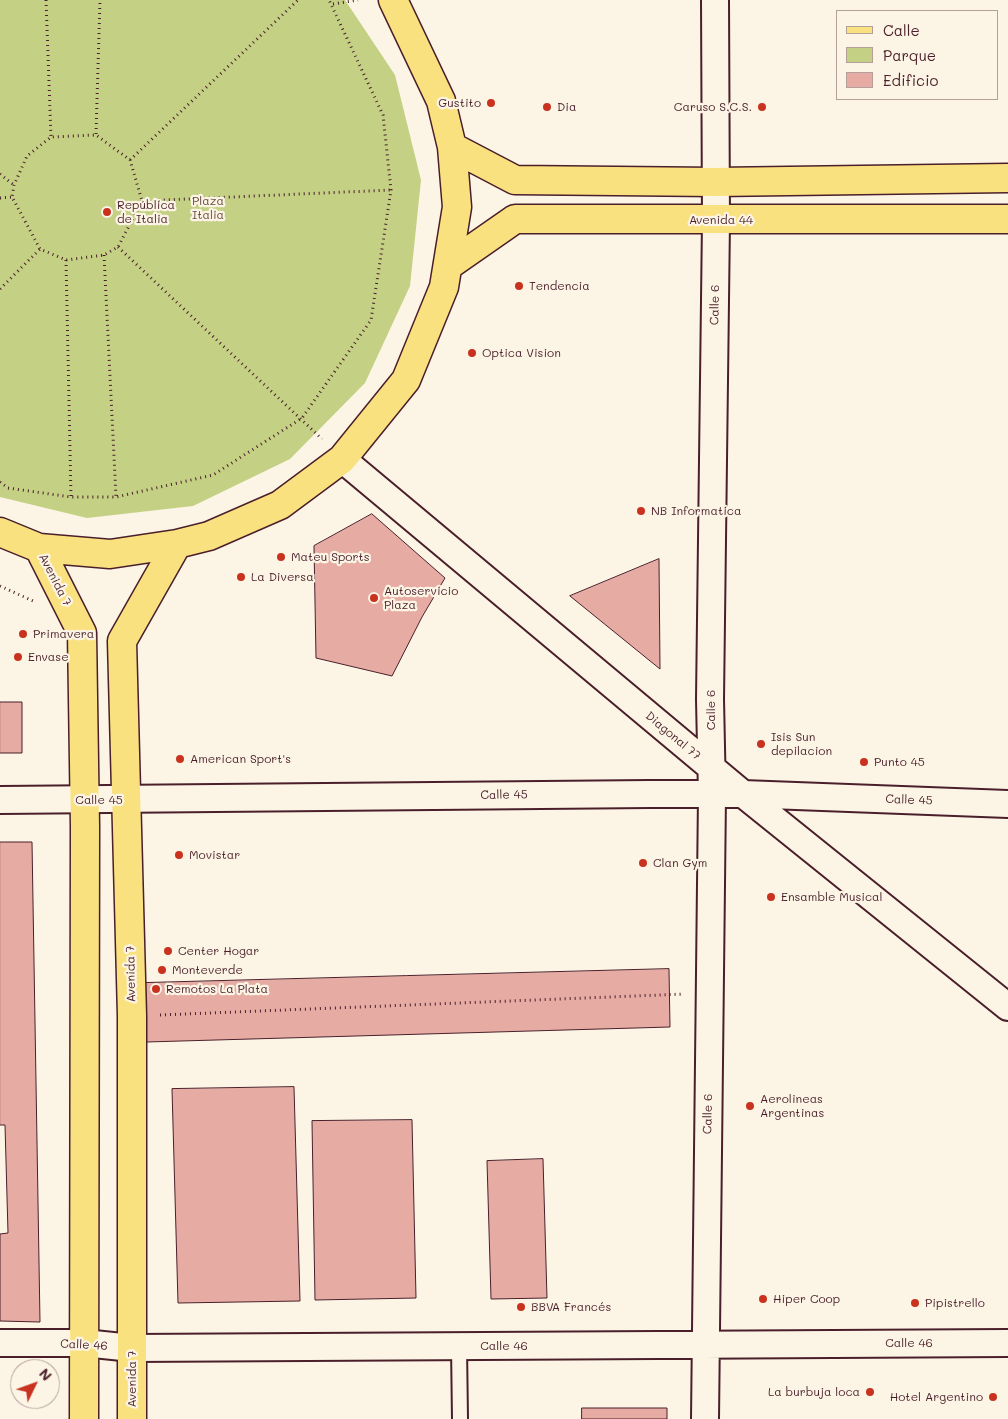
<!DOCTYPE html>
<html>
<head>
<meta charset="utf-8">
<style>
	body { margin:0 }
	#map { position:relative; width:1008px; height:1419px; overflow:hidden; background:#fcf5e5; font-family:Mali,sans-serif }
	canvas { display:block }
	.legend { position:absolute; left:836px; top:10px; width:162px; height:90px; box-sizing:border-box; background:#fcf5e5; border:1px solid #b59f9b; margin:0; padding:6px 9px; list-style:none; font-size:15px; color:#4a1f2b }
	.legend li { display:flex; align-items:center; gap:10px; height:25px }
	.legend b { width:25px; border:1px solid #b59f9b }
	.north { position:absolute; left:10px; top:1359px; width:50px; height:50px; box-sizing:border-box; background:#fcf5e5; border:1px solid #b59f9b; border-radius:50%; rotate:48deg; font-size:14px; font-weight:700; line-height:20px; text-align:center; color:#4a1f2b }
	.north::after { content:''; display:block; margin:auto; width:18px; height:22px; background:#c8321e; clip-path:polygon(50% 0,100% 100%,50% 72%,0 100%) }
</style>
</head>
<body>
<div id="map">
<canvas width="1008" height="1419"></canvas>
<ul class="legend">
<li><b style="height:6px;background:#fae180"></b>Calle</li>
<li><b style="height:14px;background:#c4d084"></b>Parque</li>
<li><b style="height:14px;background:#e6aca3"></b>Edificio</li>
</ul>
<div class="north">N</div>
</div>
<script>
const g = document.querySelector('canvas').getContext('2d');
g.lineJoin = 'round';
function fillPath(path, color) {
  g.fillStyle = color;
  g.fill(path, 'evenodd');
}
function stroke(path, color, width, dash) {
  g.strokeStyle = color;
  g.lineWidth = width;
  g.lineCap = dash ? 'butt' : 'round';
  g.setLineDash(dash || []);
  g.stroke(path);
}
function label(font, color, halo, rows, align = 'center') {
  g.font = font + ' Mali,sans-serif';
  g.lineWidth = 4.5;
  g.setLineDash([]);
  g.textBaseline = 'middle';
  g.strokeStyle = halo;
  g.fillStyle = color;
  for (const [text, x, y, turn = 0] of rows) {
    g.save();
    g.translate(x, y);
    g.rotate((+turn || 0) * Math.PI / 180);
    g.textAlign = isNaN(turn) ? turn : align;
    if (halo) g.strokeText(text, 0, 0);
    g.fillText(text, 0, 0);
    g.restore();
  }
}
fillPath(new Path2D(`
	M0,0H345L395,75L421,180L410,286L365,383L290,459L193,506L87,518L0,497Z`), '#c4d084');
const building = new Path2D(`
	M372,514L445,578L422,617L392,676L316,658L314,546Z
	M659,559L660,669L570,596Z
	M0,702H22V753H0Z
	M0,842H32L40,1322L0,1321V1234L8,1233L5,1125H0Z
	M669,969L670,1027L146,1042L144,983Z
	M294,1087L300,1301L178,1303L172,1089Z
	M412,1120L416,1298L315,1300L312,1121Z
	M543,1159L547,1298L491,1299L487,1161Z
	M582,1408H667V1419H582Z`);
fillPath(building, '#e6aca3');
stroke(building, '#4a1f2b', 1);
const service = new Path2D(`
	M459,1346L460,1419`);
const minor = new Path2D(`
	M342,459L743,794L1008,1007
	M0,800L650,794H743L1008,804
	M0,1343H84L132,1348L1008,1343
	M705,1419L712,795L710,699L716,221L715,0`);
const primary = new Path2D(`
	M452,147L515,180L716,182L1008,178
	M449,265L515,219H1008
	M0,532L39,548L110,554L177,544L209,536L280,505L342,459L406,380L444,287L457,207L452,147L441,101L393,0
	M39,548L82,633L85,827L84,1419
	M132,1419V1016L122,641L177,544`);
stroke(service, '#4a1f2b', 18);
stroke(minor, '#4a1f2b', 30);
stroke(primary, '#4a1f2b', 31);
stroke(new Path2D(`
	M46,0L51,137
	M333,4L358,0
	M96,134L100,0
	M130,160L298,0
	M0,174L14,185
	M0,198L12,197
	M142,201L118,247L104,255L66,260L40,249L12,197L14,185L27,156L51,137L96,135L130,160L142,201L391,190
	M118,247L322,439
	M104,255L116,497
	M66,260L71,497
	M0,289L40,249
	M0,482L8,488L71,497H116L213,475L302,418L371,320L391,190L383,115L329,0
	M0,586L33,601
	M160,1015L684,994`), '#4a1f2b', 3, [1, 4]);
stroke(service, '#fcf5e5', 14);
stroke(minor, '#fcf5e5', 26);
stroke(primary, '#fae180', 28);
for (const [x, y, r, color] of [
	[491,103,5,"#c8321e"],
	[547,107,5,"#c8321e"],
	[762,107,5,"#c8321e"],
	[107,212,5,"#c8321e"],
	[519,286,5,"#c8321e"],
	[472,353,5,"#c8321e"],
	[641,511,5,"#c8321e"],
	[281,557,5,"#c8321e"],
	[241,577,5,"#c8321e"],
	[374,598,5,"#c8321e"],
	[23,634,5,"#c8321e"],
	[18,657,5,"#c8321e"],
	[761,744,5,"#c8321e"],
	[180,759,5,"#c8321e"],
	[864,762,5,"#c8321e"],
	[179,855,5,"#c8321e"],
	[643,863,5,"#c8321e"],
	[771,897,5,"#c8321e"],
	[168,951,5,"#c8321e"],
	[162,970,5,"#c8321e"],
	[156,989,5,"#c8321e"],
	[750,1106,5,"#c8321e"],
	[763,1299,5,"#c8321e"],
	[915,1303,5,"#c8321e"],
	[521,1307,5,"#c8321e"],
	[870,1392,5,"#c8321e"],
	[993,1397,5,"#c8321e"]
]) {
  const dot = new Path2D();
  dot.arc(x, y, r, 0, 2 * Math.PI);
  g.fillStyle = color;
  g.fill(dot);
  stroke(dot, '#fcf5e5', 2);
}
label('12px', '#4a1f2b', '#fcf5e5', [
	["Gustito",481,103,"right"],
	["Dia",557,107],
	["Caruso S.C.S.",752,107,"right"],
	["República",117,205],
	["de Italia",117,219],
	["Tendencia",529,286],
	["Optica Vision",482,353],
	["NB Informatica",651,511],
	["Mateu Sports",291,557],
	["La Diversa",251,577],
	["Autoservicio",384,591],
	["Plaza",384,605],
	["Primavera",33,634],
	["Envase",28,657],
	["Isis Sun",771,737],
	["depilacion",771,751],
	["American Sport's",190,759],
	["Punto 45",874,762],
	["Movistar",189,855],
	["Clan Gym",653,863],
	["Ensamble Musical",781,897],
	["Center Hogar",178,951],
	["Monteverde",172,970],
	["Remotos La Plata",166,989],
	["Aerolineas",760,1099],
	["Argentinas",760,1113],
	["Hiper Coop",773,1299],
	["Pipistrello",925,1303],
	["BBVA Francés",531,1307],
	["La burbuja loca",860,1392,"right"],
	["Hotel Argentino",983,1397,"right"]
], 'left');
label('12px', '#684b41', '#fcf5e5', [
	["Plaza",208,201],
	["Italia",208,215]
]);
label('12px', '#4a1f2b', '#fcf5e5', [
	["Avenida 44",721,220],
	["Calle 6",715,305,-89],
	["Avenida 7",55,580,63],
	["Calle 6",711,710,-90],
	["Diagonal 77",673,736,40],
	["Calle 45",504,795,-1],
	["Calle 45",99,800],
	["Calle 45",909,800,2],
	["Avenida 7",131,974,-91],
	["Calle 6",708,1114,-89],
	["Calle 46",909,1343],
	["Calle 46",84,1345,3],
	["Calle 46",504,1346],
	["Avenida 7",132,1379,-90]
]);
</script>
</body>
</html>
